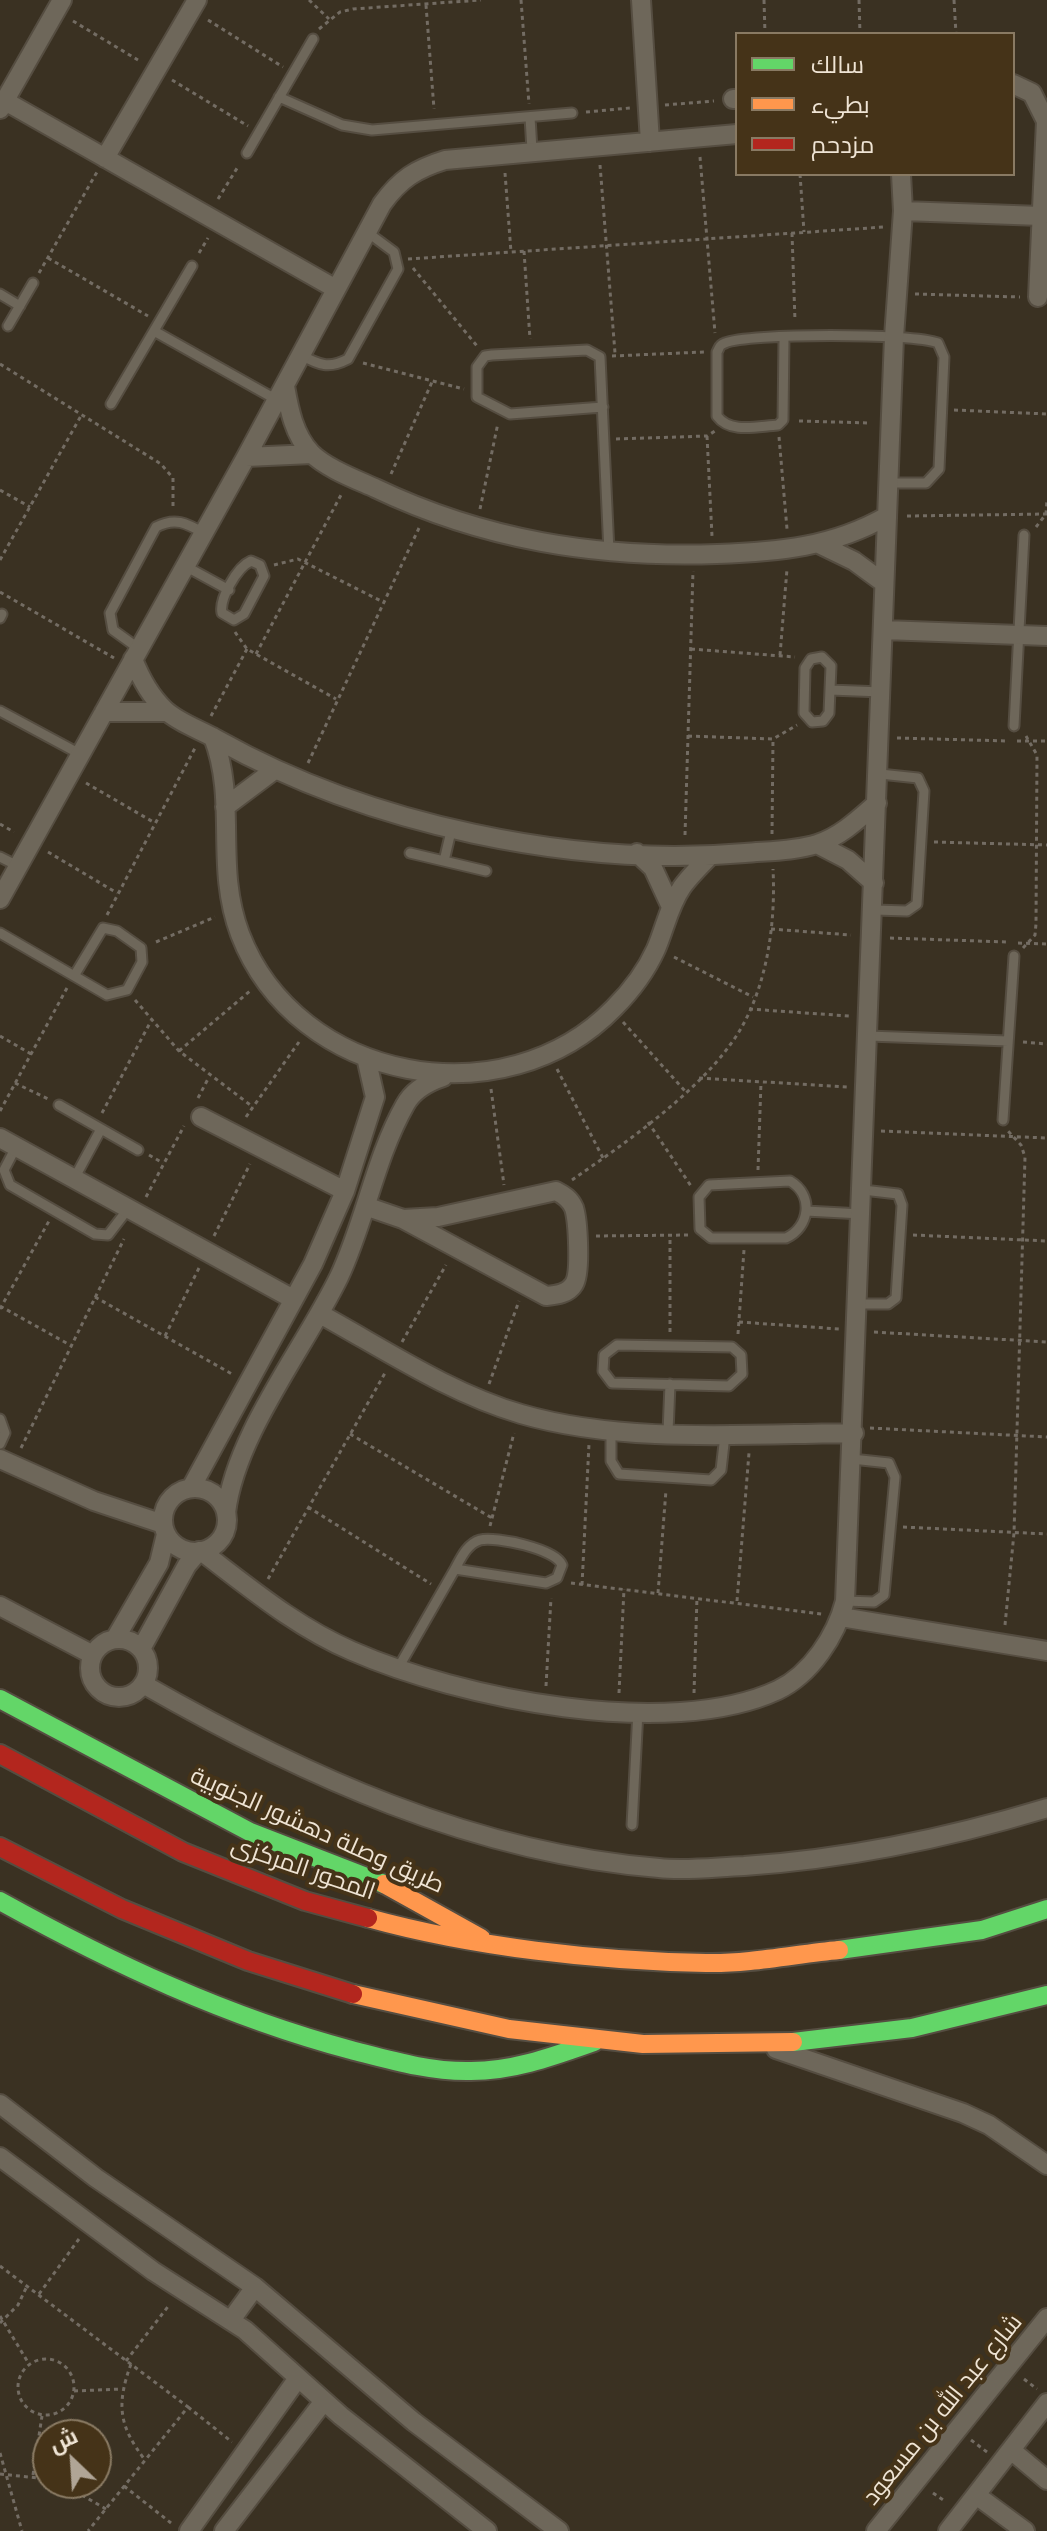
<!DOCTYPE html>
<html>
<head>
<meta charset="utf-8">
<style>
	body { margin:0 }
	#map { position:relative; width:1047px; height:2531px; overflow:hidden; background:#3a3122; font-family:"Noto Sans",Cairo,sans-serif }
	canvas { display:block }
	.legend { position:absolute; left:735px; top:32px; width:280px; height:144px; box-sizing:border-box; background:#453318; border:2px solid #897a63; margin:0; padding:10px 14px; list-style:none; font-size:24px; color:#efe4d4 }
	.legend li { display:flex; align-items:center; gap:16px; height:40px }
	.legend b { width:40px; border:2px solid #897a63 }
	.north { position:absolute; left:32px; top:2419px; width:80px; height:80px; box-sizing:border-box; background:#453318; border:2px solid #897a63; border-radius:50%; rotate:335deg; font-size:22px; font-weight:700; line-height:32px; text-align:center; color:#efe4d4 }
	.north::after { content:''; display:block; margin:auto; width:28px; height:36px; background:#b0a596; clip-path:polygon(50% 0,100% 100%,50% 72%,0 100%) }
</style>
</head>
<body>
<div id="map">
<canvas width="1047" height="2531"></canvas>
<ul class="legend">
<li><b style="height:10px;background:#63d668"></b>سالك</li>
<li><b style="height:10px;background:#ff974d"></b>بطيء</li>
<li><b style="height:10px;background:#b3261e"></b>مزدحم</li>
</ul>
<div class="north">ش</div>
</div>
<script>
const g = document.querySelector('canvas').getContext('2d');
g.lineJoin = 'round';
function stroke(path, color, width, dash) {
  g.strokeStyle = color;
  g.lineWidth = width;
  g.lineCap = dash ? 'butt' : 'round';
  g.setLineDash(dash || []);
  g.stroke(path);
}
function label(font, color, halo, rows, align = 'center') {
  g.font = font + ' "Noto Sans",Cairo,sans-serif';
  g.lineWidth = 8;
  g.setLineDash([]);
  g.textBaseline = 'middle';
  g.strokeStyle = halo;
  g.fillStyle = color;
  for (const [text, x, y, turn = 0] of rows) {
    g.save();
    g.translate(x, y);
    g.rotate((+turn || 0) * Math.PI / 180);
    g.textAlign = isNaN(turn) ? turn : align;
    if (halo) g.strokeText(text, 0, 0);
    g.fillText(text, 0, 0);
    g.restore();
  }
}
const lane = new Path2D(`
	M279,97L342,125L372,130L572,113
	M530,117L532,150
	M247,153L313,39
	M0,294L20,306
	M8,326L33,283
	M154,331L277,400
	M784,338L783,420L778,425C758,426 730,434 717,416V352C720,347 719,345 725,343C747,333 914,333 938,343L944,357L939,469L926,483H888
	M301,355C319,365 329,369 348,359L398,269L394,252L367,232
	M111,404L192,266
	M603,407L510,414L477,397V367L485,356L492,355L587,350L600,357L609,552
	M251,561L260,565L264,576L244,614L234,620L222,613C219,599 237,567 251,561Z
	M185,566L229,590
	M0,618L2,614
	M138,648L113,630L110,613L156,527C175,517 186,523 204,533
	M822,657L831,666L829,713L823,721L812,722L804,713L805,668L811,659Z
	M830,690L882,692
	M0,711L80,754
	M1014,726L1024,535
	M410,853L486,871
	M0,857L18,866
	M444,861L452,827
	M875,910L907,911L917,904L924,791L918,778L880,774
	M0,933L107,995L127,990L142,962L141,948L117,931L103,928L74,976
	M868,1036L1008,1041
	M59,1105L138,1150
	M1003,1120L1014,956
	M16,1147L4,1170L10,1185L95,1234L108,1235L128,1209
	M74,1179L101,1129
	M790,1181C814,1195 810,1227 786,1238H711L700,1229L699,1197L709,1185Z
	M806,1211L862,1214
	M858,1304H888L896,1298L902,1205L898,1194L863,1190
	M617,1345L732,1347L741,1355L742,1374L729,1386L612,1383L603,1371L604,1355Z
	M0,1419L5,1433L0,1444
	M611,1431V1461L619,1474L711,1480L721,1470L725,1435
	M668,1432L670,1384
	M845,1601L874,1602L884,1595L895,1477L889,1463L852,1459
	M397,1670L455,1569L546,1583L557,1578L562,1565C556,1549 496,1536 480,1540C467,1544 461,1558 455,1569
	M632,1825L638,1711`);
const street = new Path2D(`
	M641,0L650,142
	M1013,84L1032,93L1046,121L1038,297
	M733,99H737
	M5,101L336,289
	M0,109L62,0
	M105,158L197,0
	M903,211L1041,216
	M285,386C289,409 294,435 311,453C326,468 355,479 375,488C484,540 596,558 717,554C778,552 833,547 887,516
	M246,457L312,454
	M821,545L854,561L884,583
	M884,630L1047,636
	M133,659C140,677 150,696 165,710C179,723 201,730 218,740C368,824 573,868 745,853C768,851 795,851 817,844C840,837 860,818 877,803
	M104,712H167
	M213,737C238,802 214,865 240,934C297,1083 505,1120 614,1008C631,991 646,971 656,949C665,928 669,906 682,887C690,876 700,866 710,856
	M225,807L273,771
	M817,844L848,860L874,883
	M637,853L653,868L671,907
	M0,899L246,457L382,204C400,179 416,169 445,160L737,134
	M201,1117L345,1191
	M0,1138L293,1299
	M368,1207L403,1219L438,1217L556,1191C564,1195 570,1199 574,1208C578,1221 581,1273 574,1284C568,1294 556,1295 546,1296L403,1219
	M320,1314C384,1349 449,1393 521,1414C624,1444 747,1434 854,1433
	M0,1459L94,1501L163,1524
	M191,1488L313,1264L345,1191L375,1097L366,1057
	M163 1520a32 32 0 1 1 64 0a32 32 0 1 1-64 0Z
	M226,1513C235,1435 304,1349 339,1277C365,1222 375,1158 405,1105C413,1090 428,1082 443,1077
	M201,1551C250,1588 296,1627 352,1651C459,1698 669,1741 778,1690C811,1674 836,1636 845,1601L894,337L903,211L901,174
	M0,1606L93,1655
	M841,1617L1047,1651
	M115,1639L159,1563L166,1534
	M90 1668a29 29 0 1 1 58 0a29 29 0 1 1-58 0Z
	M141,1649L187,1565L199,1551
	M143,1684C302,1775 473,1853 659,1868C686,1871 716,1867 744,1866C847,1859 948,1838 1047,1808
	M776,2049L963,2113L989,2125L1047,2165
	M0,2104L96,2178L255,2287L414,2422L559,2531
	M0,2157L153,2271L245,2330L341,2416L487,2531
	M231,2320L255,2287
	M1011,2450L1047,2480
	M976,2495L1025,2531
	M189,2531L298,2378
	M224,2531L324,2401
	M876,2531L1047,2318
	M948,2531L1047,2403`);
const fast = new Path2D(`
	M0,1699L250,1832L384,1884
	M0,1901C112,1963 227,2017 351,2050C390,2060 430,2072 471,2071C514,2071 554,2056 594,2042
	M839,1950L982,1930L1047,1909
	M793,2042L912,2028L1047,1995`);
const slow = new Path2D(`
	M384,1884L481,1938
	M368,1918C473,1947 597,1961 706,1963C750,1964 796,1954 839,1950
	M353,1994L509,2029L643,2044L793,2042`);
const jam = new Path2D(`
	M0,1754L183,1852L305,1901L368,1918
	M0,1847L122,1909L248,1961L353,1994`);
stroke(lane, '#554d41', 13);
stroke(street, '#554d41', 22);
stroke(fast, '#554d41', 22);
stroke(slow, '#554d41', 22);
stroke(jam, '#554d41', 22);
stroke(new Path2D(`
	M309,0L329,19
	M521,0L529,104
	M764,0L765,34
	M859,0L860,34
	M954,0L956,34
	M426,5L434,109
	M208,20L283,67
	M73,21L138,60
	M319,29L340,12L353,9L481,0
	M172,80L248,126
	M665,105L714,101
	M586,112L630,108
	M700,157L715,333
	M600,165L615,353
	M505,173L511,252
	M800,174L804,232
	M218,199L239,165
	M792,233L795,321
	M524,251L530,339
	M199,253L208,238
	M48,258L148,316
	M408,259L884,227
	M413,268L477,346
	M39,273L97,172
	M915,294L1020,297
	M612,356L704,352
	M363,363L464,389
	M0,364L161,464L173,478V506
	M954,410L1047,414
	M799,421L871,423
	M707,436L712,536
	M779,437L787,529
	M616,439L707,436L715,431
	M391,474L432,382
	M0,490L30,507
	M480,509L498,423
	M907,516L1047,514
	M1036,527L1046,514L1047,499
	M0,560L82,414
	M274,565L298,559L383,602
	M0,592L114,658
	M235,632L247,649L336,699
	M691,649L795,657
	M256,654L341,495
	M780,655L787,569
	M211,716L247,649
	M688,736L773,739L797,725
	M897,738L1009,741
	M1017,741H1047
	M308,763L419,528
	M86,783L155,823
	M0,824L14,832
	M772,834L773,739
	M685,835L693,571
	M934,842L1047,845
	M48,852L117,893
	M107,915L195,748
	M771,929L851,935
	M890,938L1007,942
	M156,942L215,917
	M1018,943L1047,944
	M1023,948L1035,935L1036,924L1037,755L1026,736
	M674,957L753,997
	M135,1000L179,1051L253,1107
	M749,1009L849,1016
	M623,1022L685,1091
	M0,1036L31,1054
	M1023,1042L1047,1044
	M179,1051L250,991
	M557,1069L603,1158
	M699,1078L847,1087
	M15,1083L48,1099
	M491,1089L504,1185
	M198,1098L209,1077
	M0,1111L67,988
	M102,1113L151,1021
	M246,1117L299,1042
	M648,1122L691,1186
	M881,1131L1047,1138
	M149,1155L163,1163
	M758,1170L761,1082
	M572,1180C624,1144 693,1096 730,1045C766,997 776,927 773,869
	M146,1197L184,1126
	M913,1235L1047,1241
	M214,1236L250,1164
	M596,1236L689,1235
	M95,1297L232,1374
	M0,1306L70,1345
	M0,1309L49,1221
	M739,1322L839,1329
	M670,1332V1235
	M874,1332L1047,1342
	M738,1334L744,1250
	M165,1336L199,1268
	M402,1342L446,1265
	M489,1384L519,1301
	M870,1428L1047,1437
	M350,1434L492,1518
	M21,1448L124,1239
	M308,1507L431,1584
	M490,1526L514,1433
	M903,1527L1047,1534
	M268,1579L385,1373
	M571,1583L822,1614
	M582,1585L589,1444
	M658,1593L666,1490
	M737,1601L749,1453
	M1005,1625L1014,1533L1025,1157L1021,1145L1008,1131
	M546,1686L551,1598
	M619,1693L624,1589
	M694,1693L697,1597
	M0,2266L188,2407L88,2531
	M39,2294L79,2239
	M0,2316L29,2364
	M0,2323L18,2305L27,2286
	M18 2387a28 28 0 1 1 56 0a28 28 0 1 1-56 0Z
	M126,2361L170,2304
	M131,2364C116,2405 119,2426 145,2460
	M1024,2379L1037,2389
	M74,2391L122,2389
	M188,2407L232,2442
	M971,2440L987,2452
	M0,2453L22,2531
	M0,2474L48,2479
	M33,2475L42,2416
	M61,2483L106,2509
	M124,2486L171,2523
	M933,2493L946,2502`), '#736c63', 3, [4, 4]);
stroke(lane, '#6e675a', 9);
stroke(street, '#6e675a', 18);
stroke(fast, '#63d668', 18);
stroke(slow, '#ff974d', 18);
stroke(jam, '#b3261e', 18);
label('24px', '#efe4d4', '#453318', [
	["طريق وصلة دهشور الجنوبية",317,1831,24],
	["المحور المركزى",303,1869,19],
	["شارع عبد الله بن مسعود",943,2410,-51]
]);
</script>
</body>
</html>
